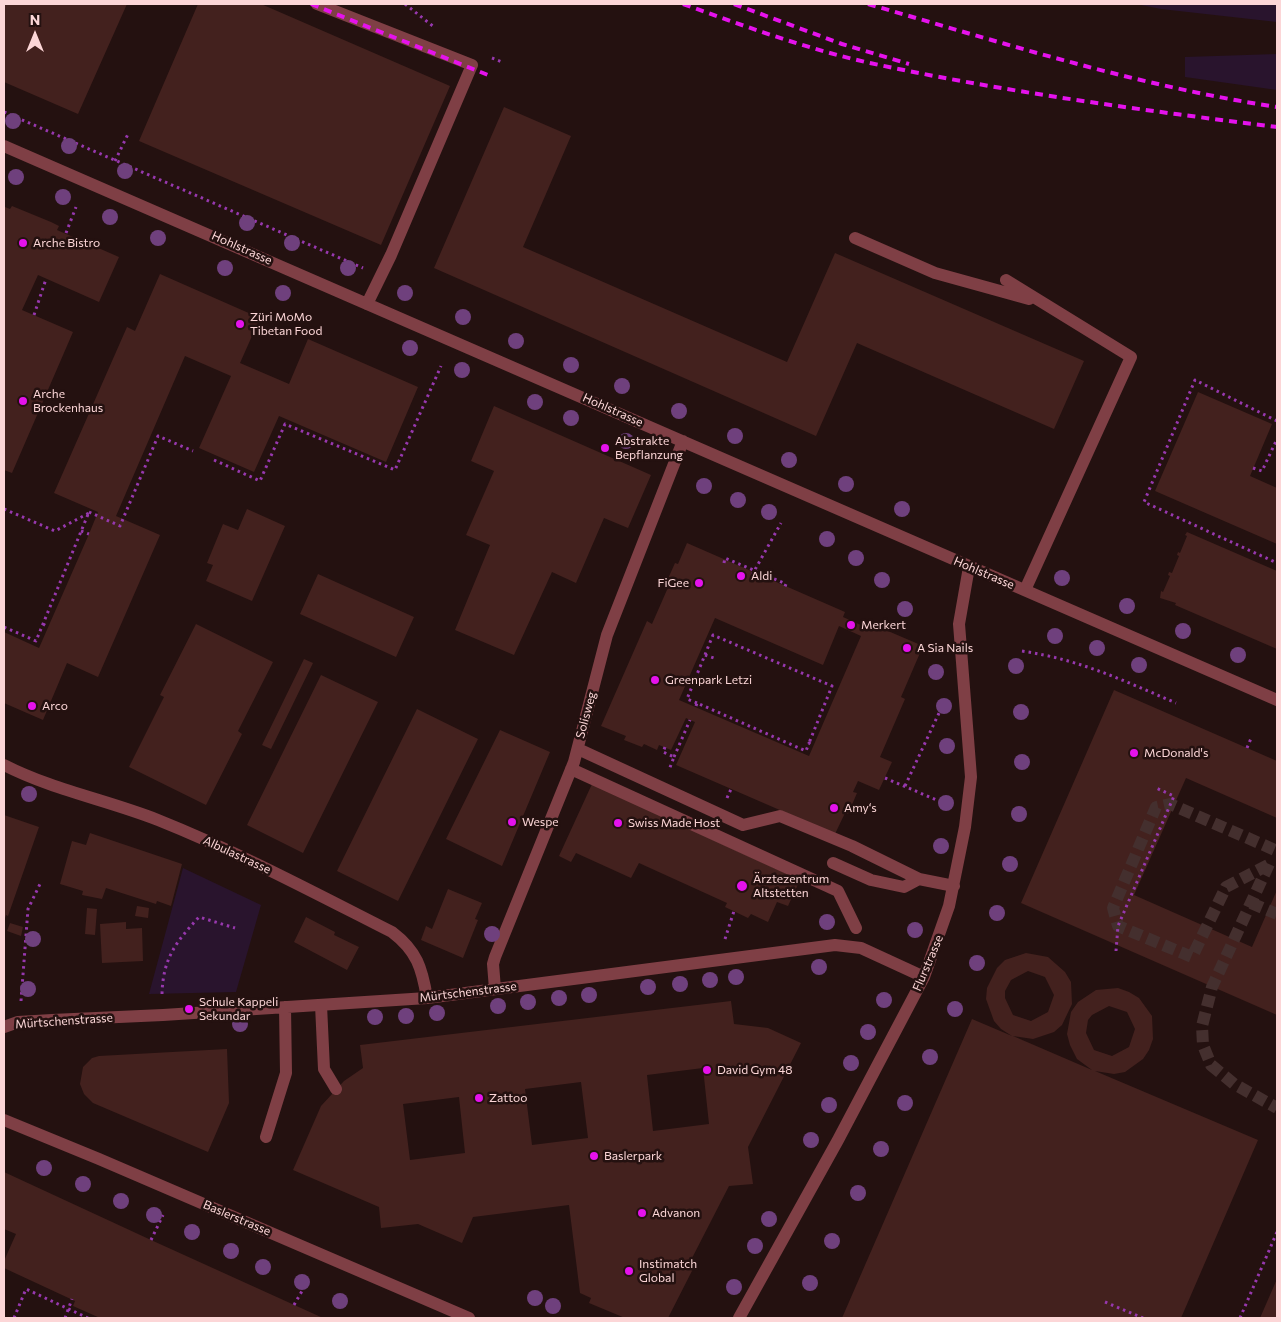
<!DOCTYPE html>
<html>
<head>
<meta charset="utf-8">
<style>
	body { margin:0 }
	#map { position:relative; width:1281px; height:1322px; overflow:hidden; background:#241110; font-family:Commissioner,sans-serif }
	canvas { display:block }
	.frame { position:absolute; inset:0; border:5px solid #fcd6d7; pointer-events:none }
	.north { position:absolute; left:10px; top:10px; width:50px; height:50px; -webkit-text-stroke:4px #241110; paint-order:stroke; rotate:0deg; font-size:14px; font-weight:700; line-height:20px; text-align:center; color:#fcd6d7 }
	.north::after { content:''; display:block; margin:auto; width:18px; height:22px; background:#fcd6d7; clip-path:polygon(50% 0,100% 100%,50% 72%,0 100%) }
</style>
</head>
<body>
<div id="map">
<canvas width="1281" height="1322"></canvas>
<div class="frame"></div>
<div class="north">N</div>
</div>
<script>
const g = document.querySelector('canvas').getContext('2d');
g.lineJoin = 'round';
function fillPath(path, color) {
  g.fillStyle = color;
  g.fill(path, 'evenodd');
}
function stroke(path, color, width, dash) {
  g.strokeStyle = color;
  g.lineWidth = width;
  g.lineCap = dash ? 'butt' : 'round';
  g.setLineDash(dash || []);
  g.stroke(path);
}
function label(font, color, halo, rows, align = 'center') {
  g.font = font + ' Commissioner,sans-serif';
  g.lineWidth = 5;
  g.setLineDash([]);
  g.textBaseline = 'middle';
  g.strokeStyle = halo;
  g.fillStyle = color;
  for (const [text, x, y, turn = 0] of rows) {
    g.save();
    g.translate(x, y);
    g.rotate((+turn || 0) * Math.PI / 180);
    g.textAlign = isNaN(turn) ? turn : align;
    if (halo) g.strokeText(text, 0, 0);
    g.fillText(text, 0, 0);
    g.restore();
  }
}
fillPath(new Path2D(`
	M1136,4H1277V22L1161,9Z
	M1277,54V90L1185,77V57Z
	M183,868L261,905L236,992L149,994Z`), '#29142d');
fillPath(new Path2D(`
	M4,4H127L78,114L4,82Z
	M198,4H261L450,86L381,245L139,141Z
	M504,107L571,136L523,247L787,362L835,253L1084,361L1054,429L857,343L816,436L434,268Z
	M12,206L51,222L59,226L57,230L119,257L99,302L38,275L22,310L73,332L12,473L4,470V209L5,207L10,209Z
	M160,274L260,318L240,363L289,384L308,339L418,387L386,462L279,416L254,472L199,448L231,376L185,356L116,516L160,535L98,677L67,663L43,720L4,703V632L39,648L89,534L98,512L54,493L127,327L135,331Z
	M1198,392L1272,424L1250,476L1277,488V544L1155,491Z
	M494,406L651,475L628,528L604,518L576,583L552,572L514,655L455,630L490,545L466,535L494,471L471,461Z
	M247,509L285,526L252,601L206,581L213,565L207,563L223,524L238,530Z
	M1187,532L1277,571V649L1175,605L1176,603L1160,598L1161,591L1163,592L1170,576L1168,575L1169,572L1172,573L1179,556L1177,555L1178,552L1180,553L1187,536L1185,535Z
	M687,543L845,612L843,617L865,627L867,622L923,646L901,697L905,699L880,757L892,762L879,790L858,781L853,792L857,793L848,814L845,813L835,834L676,765L695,722L690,720L686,718L671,750L659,745L657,750L644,744L642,747L624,740L626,736L601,726L647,621L652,624L670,583L667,581L675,563L678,564ZM715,618L823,665L839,626L861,636L809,756L679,700Z
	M318,574L414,617L396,657L300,614Z
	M196,624L273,662L238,731L242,734L206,805L129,767L164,697L160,695Z
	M304,659L313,663L271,749L262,745Z
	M321,675L378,702L303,853L247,825Z
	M1114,690L1277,761V818L1186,778L1134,895L1252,947L1277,890V1015L1021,903Z
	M417,709L478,739L398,901L337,871Z
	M500,730L550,752L502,866L446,839Z
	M592,784L800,880L788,906L777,902L768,922L751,914L748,918L725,907L727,903L639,863L631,878L576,853L571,862L559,856Z
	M4,815L39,827L8,916L6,915L4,921Z
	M90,833L182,864L171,906L157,901L156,904L106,888L102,899L82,895L83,891L60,884L72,841L86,845Z
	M448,889L482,903L475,919L478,920L463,958L421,940L426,926L432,929Z
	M137,906L149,908L148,918L135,916Z
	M87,908L97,909L95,935L85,934Z
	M306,917L335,932L334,935L359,947L347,970L294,942Z
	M126,922V929L142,928L143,961L102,963L100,924Z
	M10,923L23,927L21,936L7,931Z
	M1026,953L1048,957L1065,972L1071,982L1072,1004L1062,1025L1054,1032L1033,1039L1013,1036L1092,1070L1077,1059L1070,1045L1067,1034L1071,1012L1078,1002L1096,990L1118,988L1129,992L1139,998L1152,1016L1153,1039L1149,1050L1143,1059L1125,1072L1114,1074L1095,1071L1258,1140L1181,1318H842L972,1019L1012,1036L1001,1029L994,1021L986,999L987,988L997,968L1005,960ZM1028,971L1045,977L1054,995L1048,1012L1031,1021L1013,1015L1005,998V991L1011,980ZM1109,1006L1127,1012L1135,1029L1129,1047L1112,1056L1094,1050L1086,1033L1088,1020L1092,1015Z
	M731,1001L734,1024L768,1028L801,1043L748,1147L753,1184L729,1186L690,1262L695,1265L668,1318H625L589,1303L591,1298L580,1293L569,1205L473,1217L462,1243L418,1224L381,1228L379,1207L293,1170L321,1106L344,1081L363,1068L360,1045ZM703,1068L709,1124L653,1131L647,1075ZM581,1082L588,1138L532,1145L525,1089ZM459,1097L465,1153L410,1160L403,1104Z
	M227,1049L229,1103L208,1152L93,1103L84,1094L80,1084L83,1067L92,1058L99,1056Z
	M4,1172L151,1240L323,1318H100L73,1306L75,1301L4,1268V1261L16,1234L4,1229Z
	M1277,1279V1318H1260Z`), '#43211e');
stroke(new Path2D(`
	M1269,864L1212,987L1202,1026L1203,1045L1211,1065L1234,1084L1277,1108
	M1268,865L1226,887L1192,957L1118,926L1113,908L1156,807L1170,804L1275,850
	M1251,903L1277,914`), '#442f2e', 12, [12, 6]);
stroke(new Path2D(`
	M405,4L434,27
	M492,58L502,62
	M4,112L363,268
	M115,161L129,132
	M66,233L76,207
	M34,315L46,279
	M1277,421L1195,380L1144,502L1277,563
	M214,460L260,481L285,424L395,470L441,366
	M1253,468L1262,471L1277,439
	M4,509L55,531L89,513
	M89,512L120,526L158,436L193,451
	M81,531L89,534
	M724,563L725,558L786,584L784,589
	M752,575L781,523
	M43,624L48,627
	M4,627L36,641L89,512
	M1022,651C1081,660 1122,680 1176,703
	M705,655L717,659
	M697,703L687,699L713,635L832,686L809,743
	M696,706L697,703L806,751L809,743L813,746
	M665,747L663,752L674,757L669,770
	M1247,748L1252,736
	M674,757L690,720
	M885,778L939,801
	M905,786L939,713
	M727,798L731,789
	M725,939L734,911
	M1116,951L1118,926L1174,796L1156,788
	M162,994C163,958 176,942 199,917L235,928
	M21,1001L28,909L41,882
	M151,1240L163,1215
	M1105,1302L1143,1318
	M294,1305L310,1277
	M14,1318L26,1289L88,1318
	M65,1318L72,1299
	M1240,1318L1277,1232`), '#9738ae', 3, [2.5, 4]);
stroke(new Path2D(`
	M317,4L472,65L391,255L367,304
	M4,146L1277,700
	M855,238L935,273L1029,299
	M1006,280L1131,357L1025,590
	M578,749L743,825L780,816L852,846L919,879L954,886
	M4,765C53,790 107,800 158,820C238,852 315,893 392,932C417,951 422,968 427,998
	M571,769L838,891L856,928
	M833,863L871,880L904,887L919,879
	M495,989L493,964L495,957L574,762L607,635L683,441
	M321,1005L324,1069L336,1089
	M4,1027L18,1022L52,1020L163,1015L427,998L835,945L861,948L924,977
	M4,1120L99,1159L469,1318
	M266,1137L286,1073L285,1007
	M739,1318L838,1140L924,977L949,906L965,827L971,777L959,624L969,567`), '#7f3f45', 12);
stroke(new Path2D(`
	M311,4L488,75
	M683,4C744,26 807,49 870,63C1005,92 1141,110 1277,127
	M734,4L842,44L909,64
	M868,4C1003,43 1138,86 1277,107`), '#e512ec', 4, [8, 6]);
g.fillStyle = '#6f407d';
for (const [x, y] of [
	[13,121],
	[69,146],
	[125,171],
	[16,177],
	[63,197],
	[110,217],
	[247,223],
	[158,238],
	[292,243],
	[225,268],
	[348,268],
	[283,293],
	[405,293],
	[463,317],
	[516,341],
	[410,348],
	[571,365],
	[462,370],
	[622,386],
	[535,402],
	[679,411],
	[571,418],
	[735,436],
	[626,441],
	[789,460],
	[846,484],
	[704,486],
	[738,500],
	[902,509],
	[769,512],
	[827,539],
	[856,558],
	[1062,578],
	[882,580],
	[1127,606],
	[905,609],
	[1183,631],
	[1055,636],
	[1097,648],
	[1238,655],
	[1139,665],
	[1016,666],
	[936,672],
	[944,706],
	[1021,712],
	[947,746],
	[1022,762],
	[29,794],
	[946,803],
	[1019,814],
	[941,846],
	[1010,864],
	[997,913],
	[827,922],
	[915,930],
	[492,934],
	[33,939],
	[977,963],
	[819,967],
	[736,977],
	[710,980],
	[680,984],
	[648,987],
	[28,989],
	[589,995],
	[559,998],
	[884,1000],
	[528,1002],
	[498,1006],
	[955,1009],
	[437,1013],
	[406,1016],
	[375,1017],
	[240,1024],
	[868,1032],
	[930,1057],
	[851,1063],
	[905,1103],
	[829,1105],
	[811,1140],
	[881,1149],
	[44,1168],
	[83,1184],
	[858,1193],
	[121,1201],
	[154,1215],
	[769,1219],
	[192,1232],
	[832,1241],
	[755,1246],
	[231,1251],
	[263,1267],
	[302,1282],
	[810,1283],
	[734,1287],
	[535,1298],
	[340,1301],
	[553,1306]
]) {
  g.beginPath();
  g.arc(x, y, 8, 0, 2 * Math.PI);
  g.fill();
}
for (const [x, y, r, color] of [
	[23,243,5,"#e512ec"],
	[240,324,5,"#e512ec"],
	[23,401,5,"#e512ec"],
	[605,448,5,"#e512ec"],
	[741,576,5,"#e512ec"],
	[699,583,5,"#e512ec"],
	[851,625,5,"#e512ec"],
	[907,648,5,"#e512ec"],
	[655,680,5,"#e512ec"],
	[32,706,5,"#e512ec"],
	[1134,753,5,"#e512ec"],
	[834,808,5,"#e512ec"],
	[512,822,5,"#e512ec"],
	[618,823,5,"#e512ec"],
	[742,886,6,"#e512ec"],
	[189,1009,5,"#e512ec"],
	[707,1070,5,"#e512ec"],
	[479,1098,5,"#e512ec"],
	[594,1156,5,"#e512ec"],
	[642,1213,5,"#e512ec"],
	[629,1271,5,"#e512ec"]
]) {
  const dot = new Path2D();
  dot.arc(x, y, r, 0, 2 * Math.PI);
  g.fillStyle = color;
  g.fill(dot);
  stroke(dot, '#241110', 2);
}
label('12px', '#fcd6d7', '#241110', [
	["Arche Bistro",33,243],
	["Züri MoMo",250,317],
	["Tibetan Food",250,331],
	["Arche",33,394],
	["Brockenhaus",33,408],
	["Abstrakte",615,441],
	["Bepflanzung",615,455],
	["Aldi",751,576],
	["FiGee",689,583,"right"],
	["Merkert",861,625],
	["A Sia Nails",917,648],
	["Greenpark Letzi",665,680],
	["Arco",42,706],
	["McDonald's",1144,753],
	["Amy‘s",844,808],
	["Wespe",522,822],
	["Swiss Made Host",628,823],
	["Ärztezentrum",753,879],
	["Altstetten",753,893],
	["Schule Kappeli",199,1002],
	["Sekundar",199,1016],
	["David Gym 48",717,1070],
	["Zattoo",489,1098],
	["Baslerpark",604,1156],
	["Advanon",652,1213],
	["Instimatch",639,1264],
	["Global",639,1278]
], 'left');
label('12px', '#fcd6d7', '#241110', [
	["Hohlstrasse",242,248,24],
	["Hohlstrasse",613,410,24],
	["Hohlstrasse",984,573,23],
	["Solisweg",586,715,-75],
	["Albulastrasse",237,855,25],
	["Flurstrasse",928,963,-67],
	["Mürtschenstrasse",468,992,-7],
	["Mürtschenstrasse",64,1021,-4],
	["Baslerstrasse",237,1218,23]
]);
</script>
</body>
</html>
